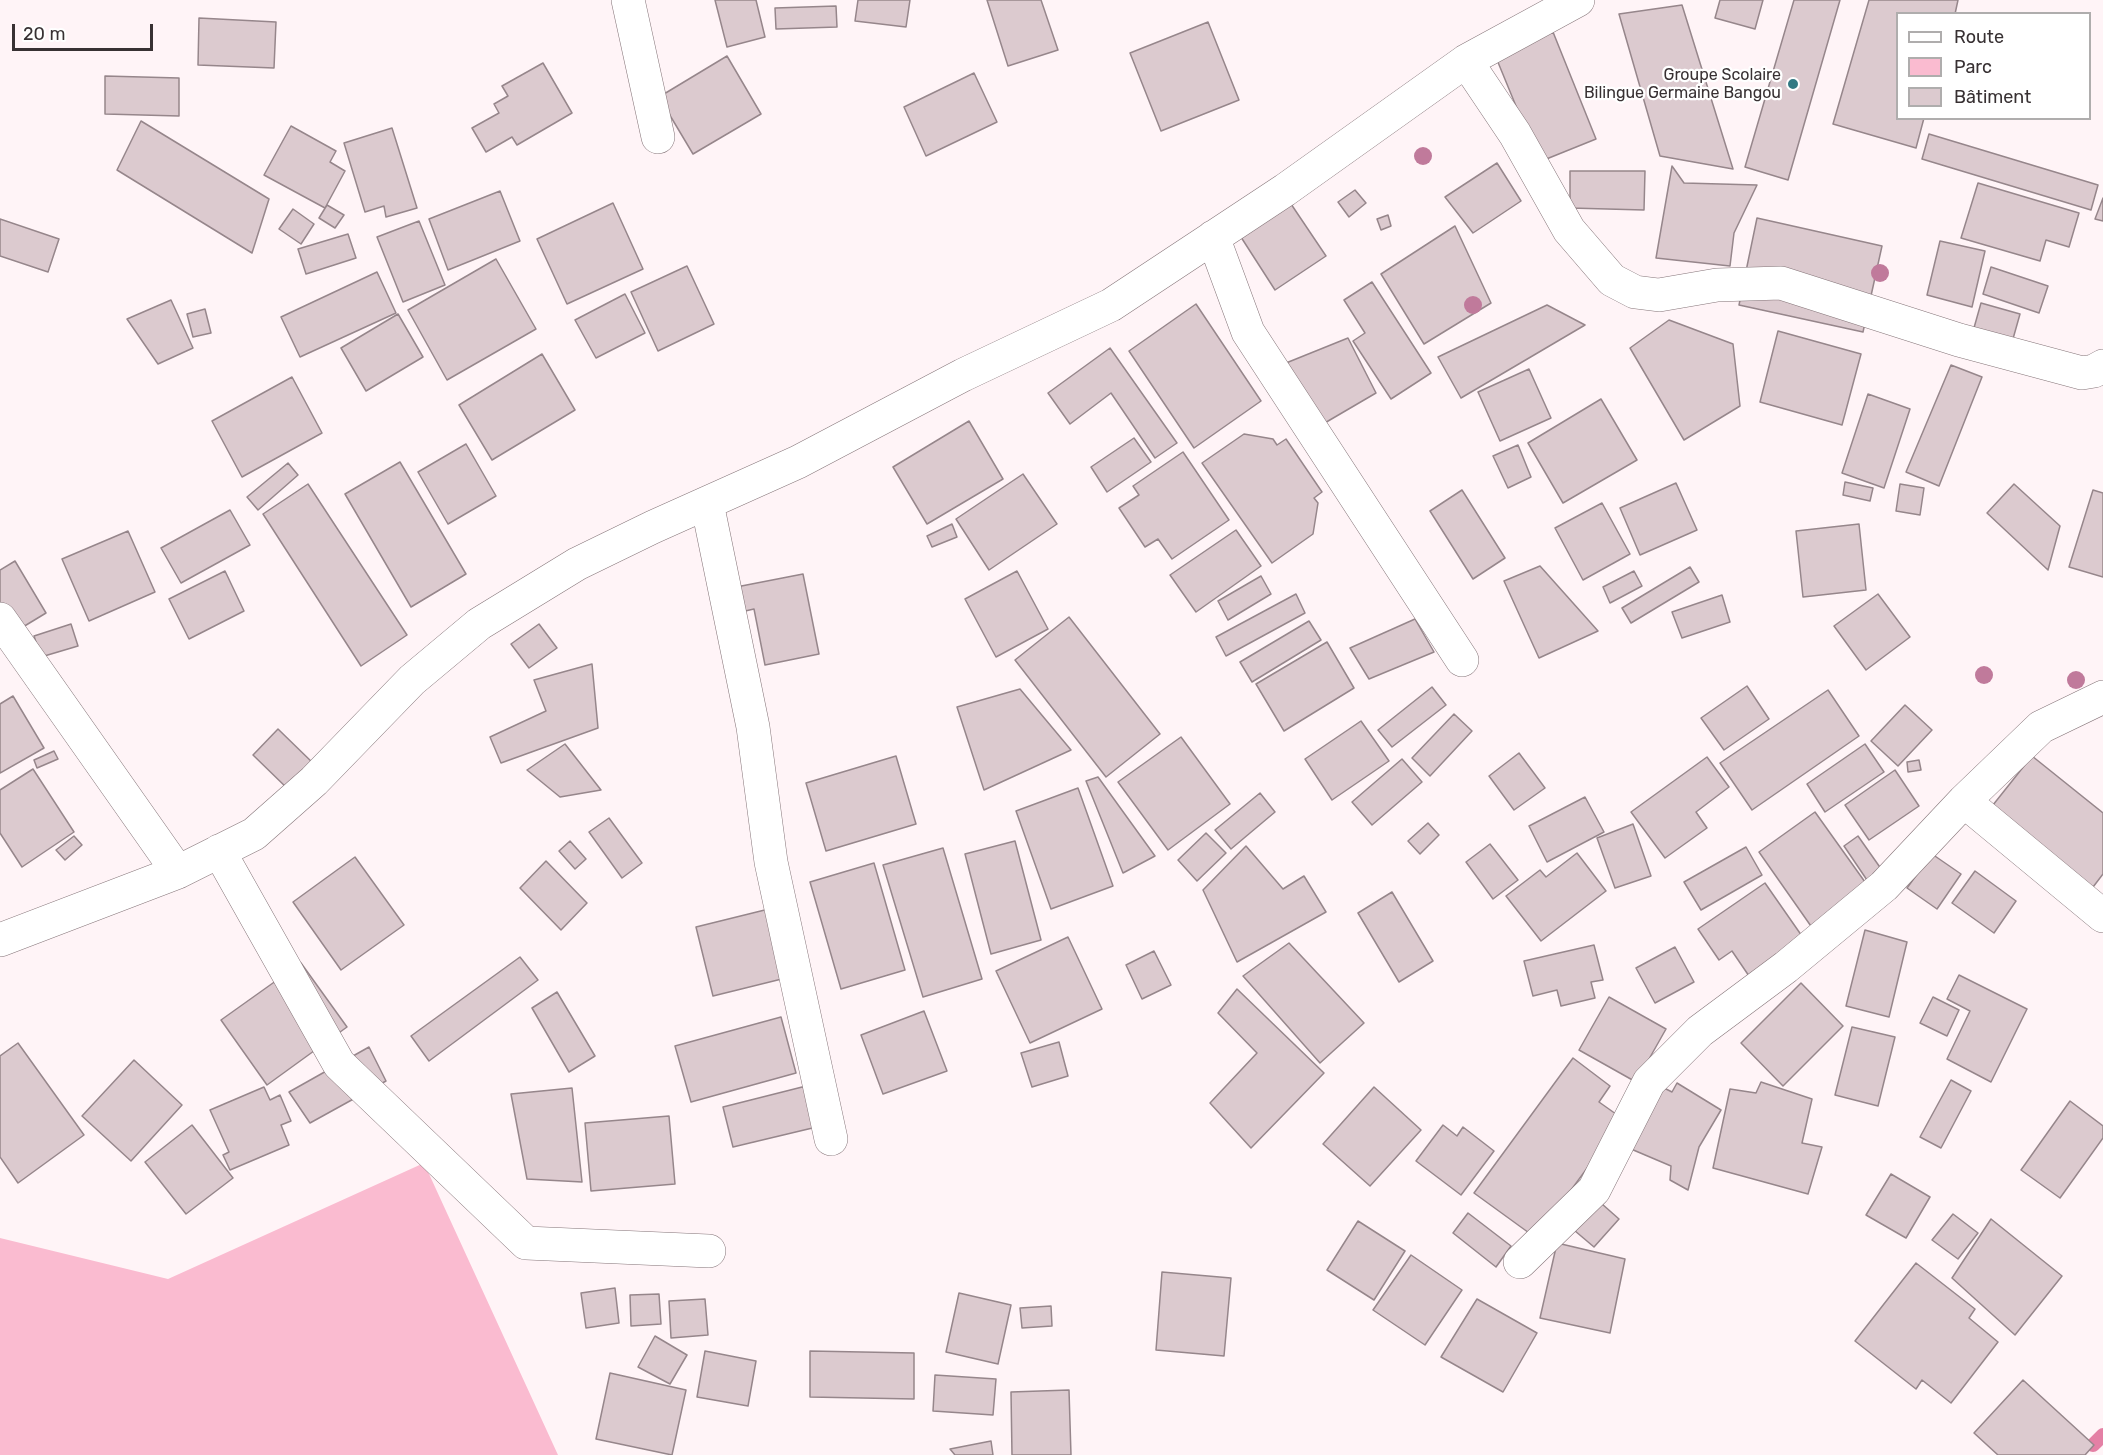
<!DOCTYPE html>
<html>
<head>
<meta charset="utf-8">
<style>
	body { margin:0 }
	#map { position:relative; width:2103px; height:1455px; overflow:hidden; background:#fff4f7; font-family:Rubik,sans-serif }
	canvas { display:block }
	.legend { position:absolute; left:1896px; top:12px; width:195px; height:108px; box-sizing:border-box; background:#fff; border:2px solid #afadad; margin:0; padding:8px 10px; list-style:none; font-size:18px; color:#383133 }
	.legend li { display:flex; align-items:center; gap:12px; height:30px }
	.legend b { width:30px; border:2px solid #afadad }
	.scale { position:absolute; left:12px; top:24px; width:141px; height:27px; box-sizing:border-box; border:3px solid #383133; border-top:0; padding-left:8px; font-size:18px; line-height:21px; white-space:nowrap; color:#383133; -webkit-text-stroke:4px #fff; paint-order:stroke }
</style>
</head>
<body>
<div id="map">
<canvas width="2103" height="1455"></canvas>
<ul class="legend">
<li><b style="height:8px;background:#fff"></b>Route</li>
<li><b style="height:16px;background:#fabbd0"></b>Parc</li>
<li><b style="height:16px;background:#dccacf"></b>Bâtiment</li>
</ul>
<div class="scale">20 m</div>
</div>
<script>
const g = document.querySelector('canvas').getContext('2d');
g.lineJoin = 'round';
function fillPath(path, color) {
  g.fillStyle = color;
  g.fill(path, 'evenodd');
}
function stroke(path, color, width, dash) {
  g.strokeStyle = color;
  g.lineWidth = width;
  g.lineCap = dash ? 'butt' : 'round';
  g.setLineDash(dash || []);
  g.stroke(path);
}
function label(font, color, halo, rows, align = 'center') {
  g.font = font + ' Rubik,sans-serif';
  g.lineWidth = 4.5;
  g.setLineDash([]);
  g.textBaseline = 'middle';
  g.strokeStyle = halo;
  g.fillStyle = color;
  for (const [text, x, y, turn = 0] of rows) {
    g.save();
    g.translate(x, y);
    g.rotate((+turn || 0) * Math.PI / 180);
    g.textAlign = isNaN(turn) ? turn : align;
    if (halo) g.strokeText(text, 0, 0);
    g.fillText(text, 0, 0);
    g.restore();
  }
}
fillPath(new Path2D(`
	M424,1163L558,1455H0V1238L168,1279Z`), '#fabbd0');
stroke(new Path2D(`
	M2093,1445L2103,1435`), '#e480a5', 14);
const building = new Path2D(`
	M715,0H756L765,37L727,47Z
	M858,0H910L906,27L855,21Z
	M987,0H1041L1058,50L1008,66Z
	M1720,0H1763L1755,29L1715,18Z
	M1794,0H1840L1788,180L1745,167Z
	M1869,0H1958L1955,14H1898V118H1924L1916,148L1833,124Z
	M1682,5L1733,169L1660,156L1619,14Z
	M836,6L837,27L776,29L775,8Z
	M199,18L276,22L274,68L198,65Z
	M1208,22L1239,100L1161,131L1130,53Z
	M1553,32L1596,139L1539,162L1495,55Z
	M727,56L761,114L693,154L659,97Z
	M543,63L572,113L517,145L512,137L486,152L472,128L499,113L494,104L508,96L502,86Z
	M974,73L997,122L926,156L904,107Z
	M105,76L179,78V116L105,114Z
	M141,121L269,199L252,253L117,170Z
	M291,126L336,151L330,162L345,171L325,208L264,175Z
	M392,128L417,208L386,217L384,206L365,212L344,143Z
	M1929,134L2098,185L2091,210L1922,159Z
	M1497,163L1521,201L1473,233L1445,197Z
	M1672,166L1684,183L1757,185L1734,233L1730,266L1656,258Z
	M1570,171H1645L1644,210L1570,208Z
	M1978,183L2079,213L2069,247L2046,240L2040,261L1961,238Z
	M1355,190L1366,203L1349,217L1338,202Z
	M500,191L520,241L448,270L429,219Z
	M2103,198V221L2095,219Z
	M1289,201L1326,256L1275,290L1239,234Z
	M613,203L643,269L567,304L537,239Z
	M327,205L344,215L335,228L319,218Z
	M293,209L314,224L301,244L279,229Z
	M1388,215L1391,226L1381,230L1377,219Z
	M1757,218L1882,246L1863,332L1739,305Z
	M0,219L59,239L48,272L0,256Z
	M419,221L445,285L403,302L377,237Z
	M1455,226L1491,303L1424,344L1381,274Z
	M348,234L356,258L306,274L298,249Z
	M1940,241L1985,251L1972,307L1927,295Z
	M496,259L536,329L447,380L408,310Z
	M687,266L714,324L658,351L631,292Z
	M1991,267L2048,286L2039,313L1983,294Z
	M377,272L396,313L300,357L281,317Z
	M1372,282L1431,373L1391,399L1353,341L1365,333L1344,300Z
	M625,294L645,333L596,358L575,320Z
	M171,300L193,348L158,364L127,319Z
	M1981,303L2020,314L2009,353L1970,342Z
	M1196,304L1261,401L1194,448L1129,351Z
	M1547,305L1585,325L1461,398L1438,357Z
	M205,309L211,333L193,337L187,314Z
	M398,314L423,357L366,391L341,348Z
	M1669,320L1733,344L1740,406L1684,440L1630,348Z
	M1778,331L1861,354L1842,425L1760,402Z
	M1348,338L1376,393L1323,424L1286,363Z
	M1110,348L1177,443L1155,458L1111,393L1070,424L1048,393Z
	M542,354L575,410L492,460L459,405Z
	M1951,365L1982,377L1939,486L1906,472Z
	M1529,369L1551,418L1500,441L1478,392Z
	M292,377L322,433L242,477L212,421Z
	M1868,394L1910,409L1884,488L1842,473Z
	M1601,399L1637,460L1563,503L1528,443Z
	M969,421L1003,479L927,524L893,467Z
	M1244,434L1273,439L1277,445L1286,439L1322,492L1314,498L1318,503L1313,534L1272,563L1202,463Z
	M1134,438L1151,462L1107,492L1091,467Z
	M466,444L496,496L448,524L418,472Z
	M1518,445L1531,477L1508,488L1493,456Z
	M1183,452L1229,520L1172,559L1158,539L1145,547L1119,508L1139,495L1133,486Z
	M400,462L466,574L411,607L345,494Z
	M288,463L298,475L258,510L247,497Z
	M1023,474L1057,524L989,570L956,519Z
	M1845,482L1873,488L1870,501L1843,495Z
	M1676,483L1697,530L1640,555L1620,508Z
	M308,484L407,635L361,666L263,514Z
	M1900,484L1924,488L1920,515L1896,511Z
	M2014,484L2060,526L2048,570L1987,513Z
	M1462,490L1505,558L1473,579L1430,511Z
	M2093,490L2103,493V577L2069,567Z
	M1602,503L1630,554L1583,580L1555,528Z
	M230,510L250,545L181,583L161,548Z
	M952,524L957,537L932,547L927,536Z
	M1859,524L1866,590L1803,597L1796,531Z
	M1236,530L1261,566L1196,612L1170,575Z
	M128,531L155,592L89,621L62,559Z
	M15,561L46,613L13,633L0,611V570Z
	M1540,566L1598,631L1539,658L1504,581Z
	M1690,567L1699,582L1631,623L1622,608Z
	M225,571L244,611L189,639L169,599Z
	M1017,571L1048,629L996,657L965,599Z
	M1634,571L1642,586L1610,603L1603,587Z
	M803,574L819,654L765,665L754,609L732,614L726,589Z
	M1261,576L1271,594L1228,620L1218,601Z
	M1296,594L1305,613L1226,656L1216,637Z
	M1878,594L1910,637L1866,670L1834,626Z
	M1722,595L1730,622L1682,638L1672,612Z
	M1069,617L1160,734L1106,777L1015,660Z
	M1415,619L1434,652L1369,679L1350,648Z
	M1309,621L1321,640L1252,682L1240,662Z
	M71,624L78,646L41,657L34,636Z
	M539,624L557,648L529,668L511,644Z
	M1327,642L1354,688L1284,731L1256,684Z
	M592,664L598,728L501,763L490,737L546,711L534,680Z
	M1747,686L1769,719L1724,750L1701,718Z
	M1432,687L1446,705L1392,747L1378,730Z
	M1020,689L1071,750L984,790L957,707Z
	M1828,690L1859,736L1752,810L1720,763Z
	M13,696L44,748L0,773V704Z
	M1905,705L1932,730L1898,766L1871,741Z
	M1454,714L1472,731L1430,776L1412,758Z
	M1361,721L1389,761L1332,800L1305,759Z
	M278,729L316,766L291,792L253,755Z
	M1181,737L1230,804L1168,850L1118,782Z
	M565,744L601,790L560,797L527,770Z
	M1865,744L1884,772L1825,812L1807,784Z
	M54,751L58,759L37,768L34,760Z
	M1519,753L1545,788L1514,810L1489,776Z
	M896,756L916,824L826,851L806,783Z
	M2032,756L2103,813V874L2090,891L1989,810Z
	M1707,757L1729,787L1696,812L1707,828L1665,858L1631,812Z
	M1402,759L1422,782L1372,825L1352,802Z
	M1919,760L1921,770L1908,772L1907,762Z
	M33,769L74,832L22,867L0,833V790Z
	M1895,770L1919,806L1869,840L1845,805Z
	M1098,777L1155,856L1123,873L1086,781Z
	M1078,788L1113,886L1051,909L1016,811Z
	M1260,793L1275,812L1231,849L1215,830Z
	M1585,797L1604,832L1547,862L1529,826Z
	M1815,812L1870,889L1813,929L1759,852Z
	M609,818L642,863L622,878L589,832Z
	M1428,823L1439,835L1420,854L1408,841Z
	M1633,824L1651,876L1615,888L1597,838Z
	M1206,833L1226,853L1197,881L1178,860Z
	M74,836L82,845L65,860L56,850Z
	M1858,836L1884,873L1869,883L1844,846Z
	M570,841L586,859L575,869L559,851Z
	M1015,841L1041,940L991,954L965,854Z
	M1490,844L1518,880L1493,899L1466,862Z
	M1246,846L1283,889L1304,876L1326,912L1237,962L1203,890Z
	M1746,847L1762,875L1701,910L1684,882Z
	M943,848L982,979L923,997L883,865Z
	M1577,853L1606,891L1541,941L1506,896L1540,870L1546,877Z
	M1932,854L1961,874L1937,909L1907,888Z
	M355,857L404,925L341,970L293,902Z
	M546,861L587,903L561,930L520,888Z
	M874,863L905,970L841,989L810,882Z
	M1975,871L2016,901L1994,933L1952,903Z
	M1765,883L1804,939L1749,976L1732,951L1719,960L1698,929Z
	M1392,892L1433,961L1399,982L1358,913Z
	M789,904L806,973L713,996L696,927Z
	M1865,930L1907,942L1889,1017L1846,1006Z
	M1068,937L1102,1009L1030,1043L996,971Z
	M1289,943L1364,1023L1320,1063L1243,976Z
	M1594,945L1603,980L1591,982L1595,998L1561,1006L1557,990L1533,996L1524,961Z
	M1675,947L1694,982L1655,1003L1636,968Z
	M1154,951L1171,985L1142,999L1126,965Z
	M520,957L538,980L429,1061L411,1036Z
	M301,963L347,1027L267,1085L221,1020Z
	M1959,975L2027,1009L1991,1082L1947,1059L1970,1011L1947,999Z
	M1801,983L1843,1026L1783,1086L1741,1043Z
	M1237,989L1324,1073L1251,1148L1210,1103L1257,1053L1218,1013Z
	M557,992L595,1056L569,1072L532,1008Z
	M1609,997L1666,1029L1636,1082L1579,1050Z
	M1933,997L1959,1010L1947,1036L1920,1023Z
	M924,1011L947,1071L883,1094L861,1035Z
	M781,1017L796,1073L691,1102L675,1046Z
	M1852,1027L1895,1037L1878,1106L1835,1095Z
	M1059,1042L1068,1076L1032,1087L1021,1053Z
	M18,1043L84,1135L18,1183L0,1157V1056Z
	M369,1047L386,1081L310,1123L289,1092Z
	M1573,1058L1610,1086L1599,1102L1623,1119L1536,1238L1474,1193Z
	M134,1060L182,1105L131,1161L82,1116Z
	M1951,1080L1971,1091L1941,1148L1920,1137Z
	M1761,1082L1812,1099L1802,1143L1822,1147L1808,1194L1713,1168L1730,1089L1756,1093Z
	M1677,1083L1721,1110L1699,1147L1688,1190L1670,1180L1671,1166L1631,1149L1662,1087L1672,1092Z
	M814,1084L825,1125L733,1147L723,1107Z
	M264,1087L270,1100L280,1095L291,1121L281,1125L289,1145L230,1170L223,1155L229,1152L210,1110Z
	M1374,1087L1421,1130L1370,1186L1323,1144Z
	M572,1088L582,1182L527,1179L511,1094Z
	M2070,1101L2103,1126V1138L2060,1198L2021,1170Z
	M669,1116L675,1184L591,1191L585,1123Z
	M192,1125L233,1178L186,1214L145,1162Z
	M1443,1125L1457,1136L1463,1127L1494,1151L1461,1195L1416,1161Z
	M1891,1174L1930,1197L1906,1238L1866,1215Z
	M1593,1196L1619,1219L1594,1247L1568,1225Z
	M1468,1213L1511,1246L1496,1267L1453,1233Z
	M1953,1214L1978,1233L1958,1259L1932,1240Z
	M1991,1219L2062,1276L2015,1335L1952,1278Z
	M1358,1221L1405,1251L1374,1300L1327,1270Z
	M1557,1243L1625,1259L1610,1333L1540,1318Z
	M1411,1255L1462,1290L1425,1345L1373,1310Z
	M1916,1263L1975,1309L1969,1318L1998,1342L1951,1403L1922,1380L1916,1389L1855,1341Z
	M1162,1272L1231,1278L1224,1356L1156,1350Z
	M615,1288L619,1323L586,1328L581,1293Z
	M959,1293L1011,1305L998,1364L946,1352Z
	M659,1294L661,1324L631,1326L630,1295Z
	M705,1299L708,1335L671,1338L669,1301Z
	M1477,1299L1537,1333L1503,1392L1441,1357Z
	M1051,1306L1052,1326L1022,1328L1020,1308Z
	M655,1336L687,1355L670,1384L638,1367Z
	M705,1351L756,1361L748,1406L697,1397Z
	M810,1351L914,1353V1399L810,1397Z
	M610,1373L686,1390L672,1455L596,1439Z
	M935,1375L996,1379L993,1415L933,1411Z
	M2023,1380L2094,1445L2085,1455H1998L1974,1433Z
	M1069,1390L1071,1455H1012L1011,1392Z
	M991,1441L993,1455H955L950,1449Z`);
fillPath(building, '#dccacf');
stroke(building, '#96868b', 1.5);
const minor = new Path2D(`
	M628,0L658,137
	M1466,61L1515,134L1569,230L1612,280L1635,292L1659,295L1717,285L1781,283L1959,340L2082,373L2094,371L2103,366
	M1213,237L1248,332L1462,660
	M707,503L753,727L771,862L831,1139
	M0,619L178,872
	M1964,801L2103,916
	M219,851L339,1064L526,1243L709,1251
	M0,940L178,872L254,834L314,781L412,680L479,624L577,564L653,527L798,462L963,375L1111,305L1285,190L1466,61L1578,0
	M1520,1262L1594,1190L1649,1082L1700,1031L1786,967L1884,886L1964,801L2041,727L2103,697`);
stroke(minor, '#857579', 34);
stroke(minor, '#fff', 33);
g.fillStyle = '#c07a9b';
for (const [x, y] of [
	[1423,156],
	[1880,273],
	[1473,305],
	[1984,675],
	[2076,680]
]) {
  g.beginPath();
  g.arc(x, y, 9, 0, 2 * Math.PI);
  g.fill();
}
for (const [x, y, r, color] of [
	[1793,84,6,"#327983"]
]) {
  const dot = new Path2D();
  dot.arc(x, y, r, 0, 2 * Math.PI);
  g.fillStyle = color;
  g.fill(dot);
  stroke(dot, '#fff', 2);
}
label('16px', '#383133', '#fff', [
	["Groupe Scolaire",1781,75],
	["Bilingue Germaine Bangou",1781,93]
], 'right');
</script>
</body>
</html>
